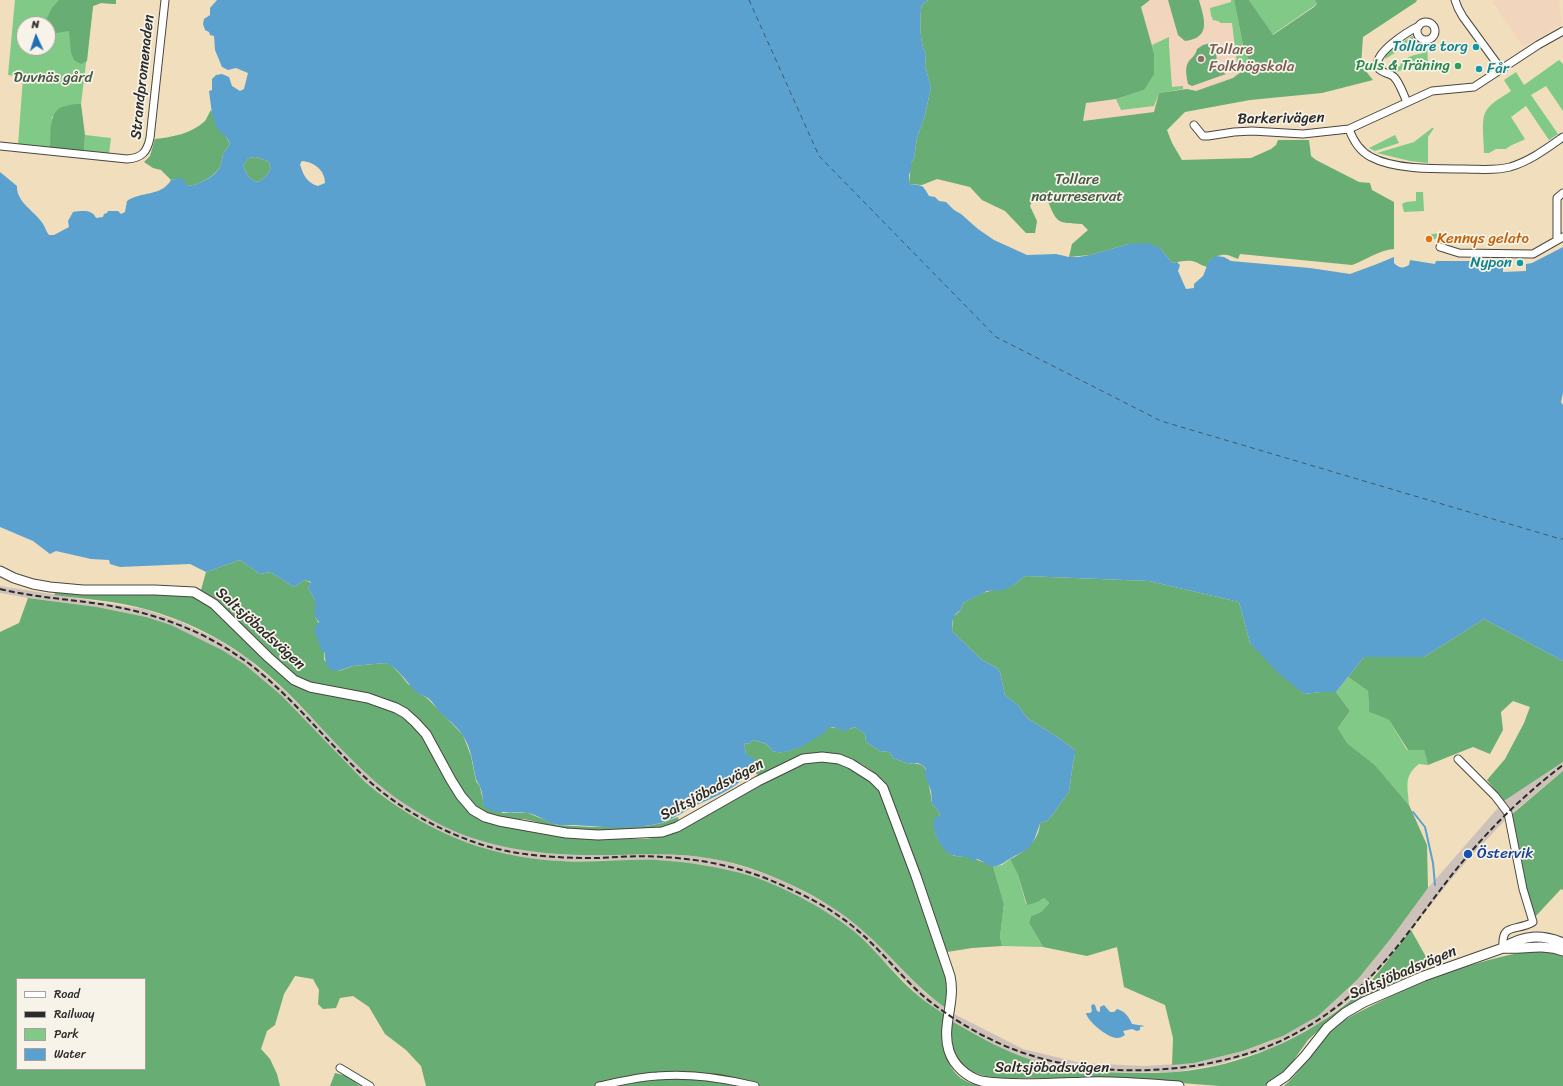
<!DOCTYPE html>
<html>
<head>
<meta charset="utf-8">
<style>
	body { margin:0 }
	#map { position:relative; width:1563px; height:1086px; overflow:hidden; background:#f0debc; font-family:Sriracha,sans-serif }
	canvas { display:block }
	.legend { position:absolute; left:16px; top:978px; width:130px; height:92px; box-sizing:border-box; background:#f7f3e8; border:1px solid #a5a39c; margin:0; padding:5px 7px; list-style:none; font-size:12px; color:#2b2b2b }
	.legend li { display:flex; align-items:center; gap:8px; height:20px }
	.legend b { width:20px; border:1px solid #a5a39c }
	.north { position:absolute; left:16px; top:16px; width:40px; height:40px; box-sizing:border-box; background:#f7f3e8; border:1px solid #a5a39c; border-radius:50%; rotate:357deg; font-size:11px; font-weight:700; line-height:16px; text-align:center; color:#2b2b2b }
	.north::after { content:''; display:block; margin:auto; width:14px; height:18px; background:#1f6fb2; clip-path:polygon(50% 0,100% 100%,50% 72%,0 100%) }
</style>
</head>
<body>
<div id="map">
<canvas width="1563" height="1086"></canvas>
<ul class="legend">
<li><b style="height:5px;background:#fff"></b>Road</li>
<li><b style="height:5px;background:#2b2b2b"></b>Railway</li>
<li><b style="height:11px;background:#80c986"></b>Park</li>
<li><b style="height:11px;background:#5aa1d0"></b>Water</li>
</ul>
<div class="north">N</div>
</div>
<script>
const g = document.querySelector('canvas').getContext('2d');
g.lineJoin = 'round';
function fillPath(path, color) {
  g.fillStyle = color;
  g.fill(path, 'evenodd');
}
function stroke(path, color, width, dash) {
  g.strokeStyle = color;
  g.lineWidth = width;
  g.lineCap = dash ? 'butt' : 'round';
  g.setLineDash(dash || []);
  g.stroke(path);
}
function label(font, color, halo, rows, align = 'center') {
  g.font = font + ' Sriracha,sans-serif';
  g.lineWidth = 3.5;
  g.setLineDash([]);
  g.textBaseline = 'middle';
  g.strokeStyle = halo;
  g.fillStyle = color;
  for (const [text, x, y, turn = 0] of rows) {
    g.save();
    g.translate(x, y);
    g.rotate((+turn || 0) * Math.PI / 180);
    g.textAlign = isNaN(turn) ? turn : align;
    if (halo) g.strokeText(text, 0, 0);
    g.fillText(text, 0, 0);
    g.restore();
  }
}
fillPath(new Path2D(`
	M1150,0H1234L1243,45L1250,65L1233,78L1196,91L1160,111L1083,121L1086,103L1116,99L1154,53L1141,7Z
	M1496,0H1559L1562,24L1523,47L1492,2Z`), '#f1d5bd');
fillPath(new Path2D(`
	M0,586L144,609L181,622L217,639L247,658L284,690L369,776L385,789L441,825L471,837L563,854L657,853L702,857L725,861L754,870L784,881L834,908L861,928L924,992L947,1009L945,1015L921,998L857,934L831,915L782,889L752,877L723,869L682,862L657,860L560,861L534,859L493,852L470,844L440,832L404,811L365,782L282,696L146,617L97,607L28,598L0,593Z
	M1563,762V771L1511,814L1469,858L1448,883L1390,957L1357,994L1318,1024L1270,1049L1220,1064L1175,1072L1115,1073L1088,1071L1043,1063L1020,1056L1000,1048L950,1020L952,1013L1023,1049L1081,1063L1144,1066L1194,1063L1243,1051L1269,1042L1283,1036L1318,1016L1358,979L1392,937L1428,888L1504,801Z`), '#cec1ba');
fillPath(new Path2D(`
	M15,0H116V4L101,3L93,6L81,104H75L52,117L50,148L18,145L23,77L8,75ZM24,24H48V48H24Z
	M1231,0H1234L1243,45L1250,65L1242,70L1236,72L1233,65L1237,64L1232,23H1221L1218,21L1213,20L1211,15L1210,8L1231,2Z
	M1249,0H1315L1317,4L1272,35Z
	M1412,36L1418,39L1422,44H1427L1428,64L1417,71L1414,65L1394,73L1390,69L1400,66L1402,61L1411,56L1423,53C1417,41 1413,43 1402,46L1401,49C1395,52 1391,56 1385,59L1386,53Z
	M1169,37V46L1172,87L1183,86V89L1159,93L1154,106L1121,110L1116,99L1144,90L1154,53L1152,45Z
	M1559,60L1563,64V111L1546,86L1531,95L1558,134L1549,140L1526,106L1511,117L1525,139C1520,142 1510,145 1506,149H1496L1489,153H1484C1484,142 1481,122 1485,113C1489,103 1503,97 1511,91L1504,80L1516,72L1524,85Z
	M1432,128H1434L1428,137V163L1410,161L1377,153L1414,142Z
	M85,135L111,138L109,154L84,152Z
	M1395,135L1399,143L1375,151L1369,148Z
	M1416,192H1423L1424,211L1404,212L1402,204L1406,202L1416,201Z
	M1447,233V237L1446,239L1439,237L1433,240L1431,238V234Z
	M1348,677L1368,691L1369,712L1389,720L1407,750H1424L1428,765L1419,764C1403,776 1408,787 1409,805L1375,765L1347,743L1338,728L1350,711L1336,692Z
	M1010,859L1018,875L1026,904L1038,902L1044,898L1049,903L1041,912L1031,916L1029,923L1043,947L1002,946L1000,937L1004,904L993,866L1002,865Z`), '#80c986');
fillPath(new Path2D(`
	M59,0H116V4L101,3L93,6L87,61L81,64L74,60L71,52L69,31L56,33L48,37V24H44L52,8Z
	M928,0H1150L1141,7L1154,53V74L1144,90L1116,99L1086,103L1083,121L1154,112L1159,93L1187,89L1196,91L1233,78L1250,65L1243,45L1234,0H1249L1273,35L1314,7L1317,4L1315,0H1417L1416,2L1363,37L1361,65L1373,80L1322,93L1250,100L1185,112L1167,130L1172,143L1182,160L1251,158L1271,149L1276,145L1278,140H1309L1311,156L1316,160L1359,182L1370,183L1372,190L1394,202V249C1379,250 1366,260 1352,265L1240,254L1238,259C1224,253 1222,253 1209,261L1208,267C1201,266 1198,262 1192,261C1185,260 1179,262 1172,263L1161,249L1129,244L1090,255L1069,257L1072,244L1088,230L1082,224C1056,223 1057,223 1047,199L1035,195L1030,206L1037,221L1035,233H1026L1005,211L982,200L970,187L937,179L922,185L909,184L911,163L914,158L917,138L925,115L931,87L925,66L926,54C920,47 919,15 922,5Z
	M1168,0H1199C1204,18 1212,38 1185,41L1178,35Z
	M1214,42C1218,55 1214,67 1226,74L1192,86L1188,84C1187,79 1185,70 1187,65C1189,58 1195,58 1197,49L1203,45Z
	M75,104H81L85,135L84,152L50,148C51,137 48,115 60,108C64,106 70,105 75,104Z
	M211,110L230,144C228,148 225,150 223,154C222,158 222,163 220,167C215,176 198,185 188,186L177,179L171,180L161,170L153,168L144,162L150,156L155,139C172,137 191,134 205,121C207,118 209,113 211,110Z
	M256,157L268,161L271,168L267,175L259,182C250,181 246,174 243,165L249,158Z
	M240,560L260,574L270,572L294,587L305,580L311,583L308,588L315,600V617C322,626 326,649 324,660L339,671L353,666L385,663L390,664L400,674L408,684L413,687L418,693L427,698L463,735L471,756L476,781L480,787L484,805L503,813H528L557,825L592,827L646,826L662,823L678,817L679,822C639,840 591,830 548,827L537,822L524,819L507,820L495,818L476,807L464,793L428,730L417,718L311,685L295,678L271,655L216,599L201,590L206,572Z
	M1025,576L1149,581L1239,602L1250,643L1304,694L1321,692H1336L1350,711L1338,728L1347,743L1375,765L1409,805L1427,845L1428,888L1392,937L1358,979L1318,1016L1283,1036L1243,1051L1194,1063L1172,1065L1173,1038L1165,1005L1124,987L1117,947L1087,956L1043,947L1029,923L1031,916L1041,912L1049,903L1044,898L1038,902L1027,905L1018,875L1010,859C1025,852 1039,841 1040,823L1047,821L1053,814L1069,792L1073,763L1075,755V750L1059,738L1027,718L1018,705L1005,695L1000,672L997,668L982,660L952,631L953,617L961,610L962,605L965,602L982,593L1014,585Z
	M57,591L181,595L191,596L214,610L280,674L296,685L382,706L397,714L414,726L423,738L474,816L488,823L562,836L597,839H647L663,836L680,830L797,765C835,756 852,766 881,790L948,983L947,1009C915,987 891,955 861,929C826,898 769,871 724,861C679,851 641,855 596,855C543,855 489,849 441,825C416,812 389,795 369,776C327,738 293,691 247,658C218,636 181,619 145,609C116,601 84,599 54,595Z
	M28,598L97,607L146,617L171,625L222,650L244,664L282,696L365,782C423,830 483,857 560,861C593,863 625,859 658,860C689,862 720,867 751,876C783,886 831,912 856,933C879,953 897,979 921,998C928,1004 937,1009 945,1015C939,1035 944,1069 964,1080C969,1083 974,1084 979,1086H426L421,1066L406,1050L385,1034L369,1007L353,996L340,998L336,1008L323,1009L318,1004L319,990L313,979L295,976L284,994L275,1025L267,1031L261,1049L270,1059L277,1074L280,1086H0V632L19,623ZM17,979H145V1069H17Z
	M1484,619L1563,661V762L1504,801L1487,780L1505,759L1524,723L1530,707L1513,701L1501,712L1503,730L1490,754L1473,747L1428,765L1424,750H1408L1389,720L1369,712L1368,691L1348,677L1364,657H1424Z
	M827,727C839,727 843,733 855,727L865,734L866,742L880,751L889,752L893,758L909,764C913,763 914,763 918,764C928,766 926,773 928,782C930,790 931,795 932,804L940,813L935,832L938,840L949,853L954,856L970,857L993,866L1004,904L1000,937L1002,946L972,948L947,952L887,785C862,756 824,744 787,761C778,766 769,772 761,777L751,770L754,763L746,754L744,743L749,744L753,740C762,743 767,742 772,751C791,757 814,739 827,727Z
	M1563,771V890L1561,889L1535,917L1529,900L1511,815Z
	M1411,930L1430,964L1346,1009L1324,1025L1308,1040L1291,1064L1276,1081L1264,1086H1220L1115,1078H1000C961,1075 950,1057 950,1020C980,1037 1009,1055 1043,1063C1072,1071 1103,1073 1133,1073C1147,1073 1162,1073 1176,1072C1242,1066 1306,1039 1357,995C1377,977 1394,951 1411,930Z
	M1528,951L1547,952L1563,955V1086H1284C1302,1071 1312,1049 1329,1032C1340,1021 1359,1012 1373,1005C1421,980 1474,961 1528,951Z
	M335,1073L347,1076L360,1086H330Z`), '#68ad73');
fillPath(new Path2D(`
	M217,0H928L922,5C919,15 920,47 926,54L925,66L931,87L925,115L917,138L914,158L911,163V169L909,175V184C922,186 922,183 929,196L935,197L939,201L946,202L954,210L961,214L978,229L994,240L1027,255L1056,254L1069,257H1078L1090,255L1129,244L1149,243L1161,249L1172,263L1177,262L1180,265L1178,271L1186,289L1194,288V284L1203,276L1209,261L1216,256L1224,257L1231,261L1310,268L1350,274L1377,264L1394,257V263C1399,268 1403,269 1409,265L1410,260L1435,264L1436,261H1503V272L1526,271V264L1532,263L1563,247V393L1561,402L1563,405V661L1484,619L1424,657H1364L1336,692H1321L1304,694L1278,673L1250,643L1239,602L1149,581L1025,576L1014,585L1003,590L987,591L965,602L962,605L961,610C952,615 952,621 952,631L982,660L997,668L1000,672L1005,695L1018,705L1027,718L1059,738L1075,750V755L1073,763L1069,792L1053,814L1047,821L1040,823C1039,828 1037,831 1036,835C1031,850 1024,851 1011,858C1004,862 1000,867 991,866C986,865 983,861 977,859L974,861L971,860L969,857C963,857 956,857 950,854C940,848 930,828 935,817H939L940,813L932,804L931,791L924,772L926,769C922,763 915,762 909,764L893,758L889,752L880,751L866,742L865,734L855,727L844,731L833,727H827L826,732C811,740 791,757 772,751C767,742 763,743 753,740L749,744L744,743L746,754L754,758C754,781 717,796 699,804C685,810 677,818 661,823C634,830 602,827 574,825C569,825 564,825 559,825C548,824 538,814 527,813C518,812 489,815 484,805C482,800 483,792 480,787C479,784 477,782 476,779C473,766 472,753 466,741C461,729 449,721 440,712C436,708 433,702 428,698C425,696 420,695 417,693C409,685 396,665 385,663C374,664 363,665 353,666C348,667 345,669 341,670C329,674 324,663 325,653L321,649L314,629L319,622L315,617V600L308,588L311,582L305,580L294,587L270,572L260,574L240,560L206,572L190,564L120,567L110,564L109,560L91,559L56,551L50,554L33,541L0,527V172L17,186C16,202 35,211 43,224C46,228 46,232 49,235H54L69,227L68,221L73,212C82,211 92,209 96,218L103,217L104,214L107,213L108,211H118L121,214L125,212L127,201C141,191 161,197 171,180L182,178L188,186C198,185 216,176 220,167C222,163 222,158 223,154C225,150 228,148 230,144C227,135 222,135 218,129C211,117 211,104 209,91L212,90V79L216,75L222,74L229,77L232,86L240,91L244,89L248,73L236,68L228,70L222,67L215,50L214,36L210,35L209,32L205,30L203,24L204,19L210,15V8ZM256,157L268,161L271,168L267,175L259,182C250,181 246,174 243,165L249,158ZM302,161C314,162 325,170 325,183L318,186C307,183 303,175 300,164Z
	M1093,1004L1095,1005L1097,1011L1100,1012V1007L1104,1005L1110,1012H1114L1117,1009C1125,1011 1129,1017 1132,1024L1145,1026L1140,1027V1030L1137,1031L1132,1029L1123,1031L1125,1035C1122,1037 1120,1038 1117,1038C1108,1038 1087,1021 1086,1013H1090L1092,1011L1091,1006Z`), '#5aa1d0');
stroke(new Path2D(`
	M1413,812L1425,827L1433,863L1435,885`), '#5aa1d0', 2);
stroke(new Path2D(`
	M749,0L819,156L996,337L1161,421L1557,538L1563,539`), '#3e5a6d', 1, [5, 4]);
const minor = new Path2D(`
	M1455,0L1458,8L1463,17L1501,69
	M1417 31a9 9 0 1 1 18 0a9 9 0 1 1-18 0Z
	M1407,102C1403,94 1400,83 1394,77C1390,73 1381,73 1378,68C1372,53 1409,31 1419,26
	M1194,125L1203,136H1208L1234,132L1252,131L1303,134L1349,129L1432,91L1474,87L1538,45L1563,31
	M1349,129C1353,140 1359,151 1371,157C1395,170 1437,169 1464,169C1479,169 1495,171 1510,167C1530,161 1546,149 1563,137
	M0,146L127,159C142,158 147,152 150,138L165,0
	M1557,240V198L1563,193
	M1440,247L1459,253L1533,254L1563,237
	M1458,759L1495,796L1508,813L1523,889L1533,922C1516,932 1501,922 1503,948
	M340,1068L370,1086
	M599,1086C618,1082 637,1077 657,1076C689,1073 723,1078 755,1086`);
const tertiary = new Path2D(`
	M0,571L14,578L33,584L50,587L83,590H155L194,592L214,604L268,657L294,680L310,687L368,698L396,708L405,713L415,722L426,734L451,780L461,796L473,810L485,817L499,821L566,833L598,835L662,832L677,827L758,781L803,759L822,757L839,759L851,764L873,778L883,788L916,876L950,976C956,1002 941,1026 949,1051C954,1066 967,1077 981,1081C1010,1086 1057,1083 1088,1082C1118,1081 1149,1084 1179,1086
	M1503,948C1523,950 1543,943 1563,951
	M1271,1086L1286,1076L1305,1056L1327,1028L1345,1013L1364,1002L1424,976L1503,948C1523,935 1541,934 1563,943`);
stroke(minor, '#494641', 9);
stroke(tertiary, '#494641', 11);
stroke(minor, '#fff', 7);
stroke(tertiary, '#fff', 9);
stroke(new Path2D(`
	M0,589C33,597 66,599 100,604C151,612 201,629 244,660C291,694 326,742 369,781C398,807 435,828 471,841C512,856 555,858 598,858C619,857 641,855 662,857C702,859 741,867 777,883C805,895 834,910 856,929C879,948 899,974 921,994C951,1020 995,1045 1033,1056C1108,1079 1204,1074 1276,1043C1317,1025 1356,995 1385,961C1415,927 1440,887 1470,853C1497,821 1530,790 1563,765`), '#2b2b2b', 2, [6, 3]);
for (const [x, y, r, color] of [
	[1476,47,4,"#0f9aa8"],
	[1201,59,4,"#8d6e63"],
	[1458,66,4,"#2e9e5b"],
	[1479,69,4,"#0f9aa8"],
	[1429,239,4,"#e8710a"],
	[1520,263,4,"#0f9aa8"],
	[1468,854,5,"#1a4fb4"]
]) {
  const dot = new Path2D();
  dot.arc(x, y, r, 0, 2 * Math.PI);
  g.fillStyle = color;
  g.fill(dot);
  stroke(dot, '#f7f3e8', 1.5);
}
label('15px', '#0d838f', '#f7f3e8', [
	["Tollare torg",1468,47],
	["Får",1487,69,"left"],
	["Nypon",1512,263]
], 'right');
label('15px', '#785e54', '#f7f3e8', [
	["Tollare",1209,50],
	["Folkhögskola",1209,67]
], 'left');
label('15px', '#27864d', '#f7f3e8', [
	["Puls & Träning",1450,66]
], 'right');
label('15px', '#2b2b2b', '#f7f3e8', [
	["Strandpromenaden",143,77,-84],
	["Barkerivägen",1281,119,-1],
	["Saltsjöbadsvägen",260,629,42],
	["Saltsjöbadsvägen",712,790,-28],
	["Saltsjöbadsvägen",1403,973,-23],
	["Saltsjöbadsvägen",1052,1068]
]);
label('15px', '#445a46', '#f7f3e8', [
	["Duvnäs gård",53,78],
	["Tollare",1077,180],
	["naturreservat",1077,197]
]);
label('15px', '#c56008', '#f7f3e8', [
	["Kennys gelato",1437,239]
], 'left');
label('15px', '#164399', '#f7f3e8', [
	["Östervik",1477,854]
], 'left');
</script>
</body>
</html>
